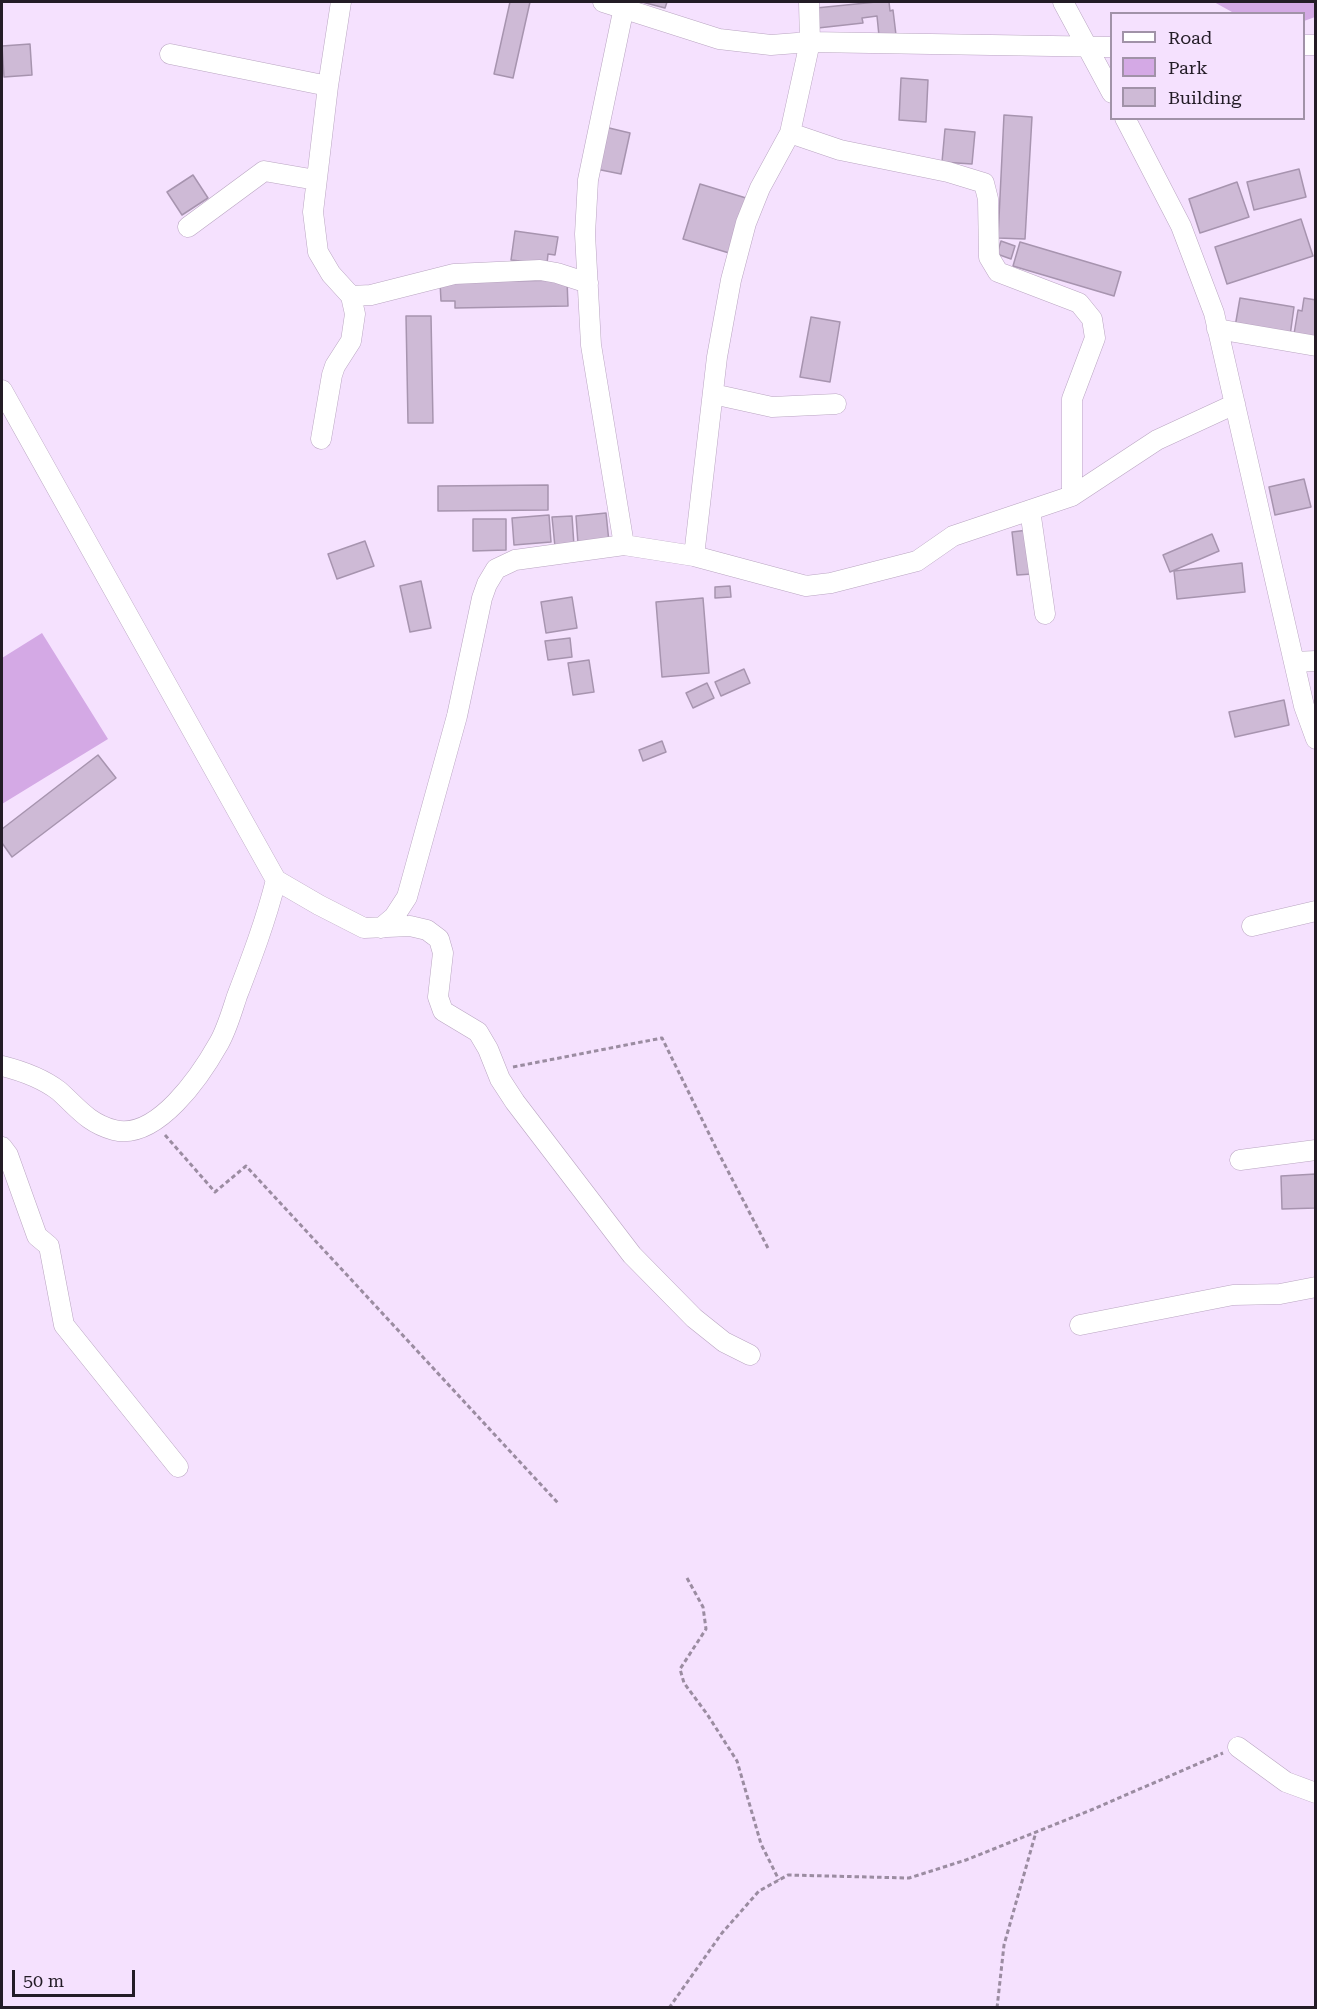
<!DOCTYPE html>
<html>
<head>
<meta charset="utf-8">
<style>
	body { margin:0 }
	#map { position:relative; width:1317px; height:2009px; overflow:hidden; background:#f5e1fe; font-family:"Roboto Serif",serif }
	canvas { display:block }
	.frame { position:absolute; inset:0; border:3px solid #231c26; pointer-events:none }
	.legend { position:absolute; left:1110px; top:12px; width:195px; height:108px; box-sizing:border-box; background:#f5e1fe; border:2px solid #a192a8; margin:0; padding:8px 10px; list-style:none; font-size:18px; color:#231c26 }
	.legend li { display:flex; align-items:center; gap:12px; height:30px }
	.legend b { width:30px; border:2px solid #a192a8 }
	.scale { position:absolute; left:12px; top:1970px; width:123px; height:27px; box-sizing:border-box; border:3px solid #231c26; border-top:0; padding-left:8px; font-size:18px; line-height:21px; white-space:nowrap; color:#231c26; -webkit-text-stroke:4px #f5e1fe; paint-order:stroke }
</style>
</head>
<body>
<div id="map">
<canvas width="1317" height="2009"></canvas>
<div class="frame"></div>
<ul class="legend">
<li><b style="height:8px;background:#fff"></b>Road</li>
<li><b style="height:16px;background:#d4a9e5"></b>Park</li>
<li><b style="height:16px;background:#cebad6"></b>Building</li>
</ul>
<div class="scale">50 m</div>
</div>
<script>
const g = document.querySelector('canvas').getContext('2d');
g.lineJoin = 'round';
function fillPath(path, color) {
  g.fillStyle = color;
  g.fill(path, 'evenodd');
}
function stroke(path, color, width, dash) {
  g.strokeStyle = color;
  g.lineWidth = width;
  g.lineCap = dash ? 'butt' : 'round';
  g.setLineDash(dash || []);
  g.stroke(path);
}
fillPath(new Path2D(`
	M1214,2H1315V17L1304,21V14L1243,13L1232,12Z
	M42,633L108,739L2,804V658Z`), '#d4a9e5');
const building = new Path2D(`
	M510,2H530L513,78L494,74Z
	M642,2H667L665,8Z
	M876,2H889L890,11L893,10L896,35L879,36L877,16L862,18L863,23L818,28L816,8Z
	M30,44L32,75L4,77L2,46Z
	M901,78L928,80L926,122L899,120Z
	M1004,115L1032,117L1025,239L998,238Z
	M605,127L630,133L621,174L596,169Z
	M945,129L975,132L972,164L942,162Z
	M1299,169L1306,197L1254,210L1247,182Z
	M193,175L208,198L182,215L167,192Z
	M1237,182L1249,217L1200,233L1189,199Z
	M700,184L746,198L729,253L683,239Z
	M1301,219L1313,256L1227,284L1215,247Z
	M515,231L558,237L555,255L548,254L547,264L511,260Z
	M1001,241L1015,246L1011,259L997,254Z
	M1020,242L1121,272L1114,296L1013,266Z
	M567,280L568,306L455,308V301H441L440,282Z
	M1240,298L1294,307L1290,336L1235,327Z
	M1304,298L1316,300V343L1293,340L1298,310L1302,311Z
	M406,316H431L433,423H408Z
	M811,317L840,322L830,382L800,377Z
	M1304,479L1311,507L1275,515L1269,487Z
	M548,485V510L438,511V486Z
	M606,513L609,542L578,544L576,516Z
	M549,515L551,542L514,545L512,518Z
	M572,516L574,546L555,547L552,517Z
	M473,519H506V550L473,551Z
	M1028,530L1032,574L1017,575L1012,532Z
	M1212,534L1219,551L1170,572L1163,555Z
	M365,541L374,566L337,579L328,554Z
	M1242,563L1245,592L1177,599L1174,571Z
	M421,581L431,628L410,632L400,586Z
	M730,586L731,597L715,598V587Z
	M572,597L577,628L546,633L541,602Z
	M703,598L709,673L662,677L656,602Z
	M570,638L572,657L548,660L545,641Z
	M589,660L594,692L573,695L568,663Z
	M744,669L750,683L721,696L715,682Z
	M707,683L714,698L693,708L686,693Z
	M1284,700L1289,725L1235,737L1229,712Z
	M662,741L666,752L643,761L639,750Z
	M98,755L116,778L12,857L2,843V829Z
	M1316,1174V1208L1282,1209L1281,1176Z`);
fillPath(building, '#cebad6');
stroke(building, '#a794af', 1.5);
const minor = new Path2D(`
	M603,2L719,39L771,45L810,42L1112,47
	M1063,2L1112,93
	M624,7L588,180L585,234L591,345L624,545
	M1304,45H1316
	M170,54L328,86
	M1125,118L1181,226L1214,313L1304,706L1316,739
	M790,133L840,150L948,172L984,183L988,199L989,257L998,272L1079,303L1092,319L1095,338L1072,399V496
	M188,227L264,171L316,180
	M351,296L371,295L454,274L540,270L557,273L588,283
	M1217,329L1316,346
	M2,390L276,880L319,905L364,928L410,926L427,930L439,939L443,953L438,997L443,1011L478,1032L488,1049L500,1079L515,1102L632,1255L694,1318L724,1342L750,1355
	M713,394L772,407L836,404
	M321,439L332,375L335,366L351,341L355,314L351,296L331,274L318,252L313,212L328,86L341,2
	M1030,510L1045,614
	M694,556L717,357L731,280L746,223L760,188L790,133L810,42L809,2
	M1294,662L1316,661
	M1252,926L1316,911
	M381,928L394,917L407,897L457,716L482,598L487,584L496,569L515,560L624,545L694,556L806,586L831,583L917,561L953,536L1072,496L1157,440L1235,404
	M2,1066C22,1071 42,1078 59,1091C78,1108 88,1123 114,1130C157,1141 201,1075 219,1043C227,1029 232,1011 237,996C252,957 266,920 276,880
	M2,1147L8,1155L37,1236L49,1246L64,1325L178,1467
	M1240,1160L1316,1150
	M1080,1325L1233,1295L1280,1294L1316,1287
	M1238,1747L1286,1782L1316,1793`);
stroke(minor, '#b9a5c1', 21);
stroke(new Path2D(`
	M513,1067L662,1038L717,1150L769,1250
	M165,1135L215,1192L246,1166L558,1503
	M687,1578L703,1607L706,1629L680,1669L684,1683L707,1714L737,1761L761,1844L779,1880
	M669,2008L722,1933L759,1891L788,1875L909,1878L966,1860L1091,1810L1223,1753
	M997,2008L1004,1945L1036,1832`), '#9b8ca1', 3, [4.5, 3]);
stroke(minor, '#fff', 20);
</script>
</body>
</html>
